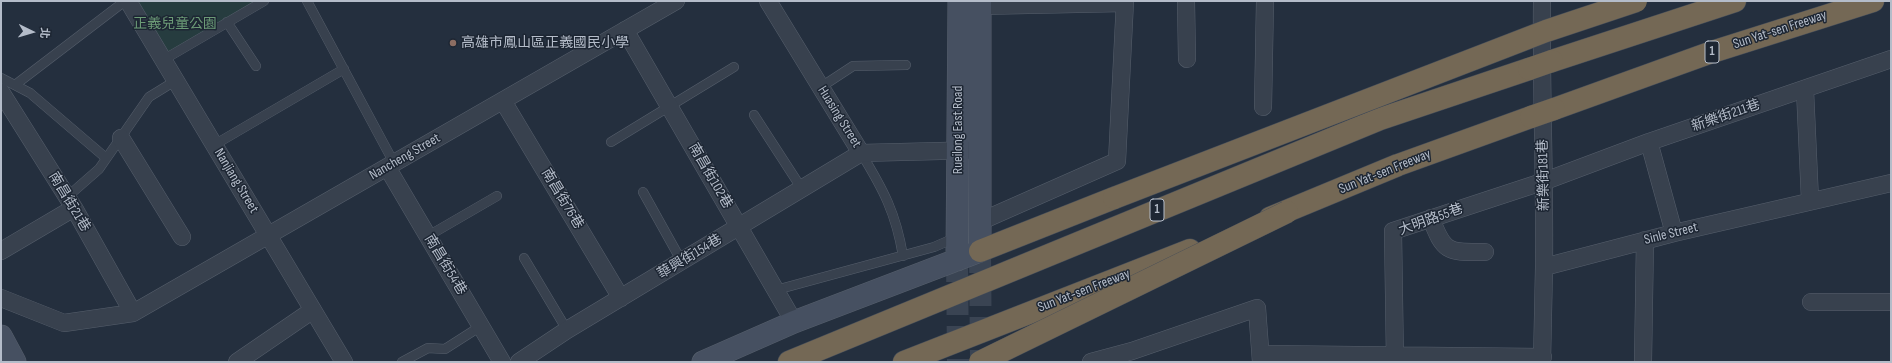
<!DOCTYPE html>
<html>
<head>
<meta charset="utf-8">
<style>
	body { margin:0 }
	#map { position:relative; width:1892px; height:363px; overflow:hidden; background:#242f3e; font-family:"Sofia Sans Condensed","Noto Sans TC",sans-serif }
	canvas { display:block }
	.frame { position:absolute; inset:0; border:2px solid #b4bcc9; pointer-events:none }
	.north { position:absolute; left:12px; top:12px; width:40px; height:40px; -webkit-text-stroke:3px #1d2633; paint-order:stroke; rotate:95deg; font-size:11px; font-weight:700; line-height:16px; text-align:center; color:#b4bcc9 }
	.north::after { content:''; display:block; margin:auto; width:14px; height:18px; background:#b4bcc9; clip-path:polygon(50% 0,100% 100%,50% 72%,0 100%) }
</style>
</head>
<body>
<div id="map">
<canvas width="1892" height="363"></canvas>
<div class="frame"></div>
<div class="north">北</div>
</div>
<script>
const g = document.querySelector('canvas').getContext('2d');
g.lineJoin = 'round';
function fillPath(path, color) {
  g.fillStyle = color;
  g.fill(path, 'evenodd');
}
function stroke(path, color, width, dash) {
  g.strokeStyle = color;
  g.lineWidth = width;
  g.lineCap = dash ? 'butt' : 'round';
  g.setLineDash(dash || []);
  g.stroke(path);
}
function label(font, color, halo, rows, align = 'center') {
  g.font = font + ' "Sofia Sans Condensed","Noto Sans TC",sans-serif';
  g.lineWidth = 3;
  g.setLineDash([]);
  g.textBaseline = 'middle';
  g.strokeStyle = halo;
  g.fillStyle = color;
  for (const [text, x, y, turn = 0] of rows) {
    g.save();
    g.translate(x, y);
    g.rotate((+turn || 0) * Math.PI / 180);
    g.textAlign = isNaN(turn) ? turn : align;
    if (halo) g.strokeText(text, 0, 0);
    g.fillText(text, 0, 0);
    g.restore();
  }
}
fillPath(new Path2D(`
	M135,1H257L167,55Z`), '#263c3f');
stroke(new Path2D(`
	M980,251L981,362
	M957,260L958,362`), '#3a4453', 22, [22, 11]);
const lane = new Path2D(`
	M307,1L394,163
	M227,22L256,66
	M163,60L264,1
	M1,78L30,93L106,158
	M15,85L125,1
	M821,87L853,66L906,65
	M754,115L802,189
	M611,142L734,67
	M214,145L344,69
	M861,153C883,189 896,213 903,256
	M643,192L682,262
	M67,197L99,169L149,97L175,81
	M428,236L497,196
	M524,258L567,330
	M776,290L934,247L957,237
	M402,362L428,348L445,349L481,326`);
const street = new Path2D(`
	M128,1L344,362
	M768,1L861,153L980,150
	M1186,1L1187,59
	M1542,1C1541,90 1545,178 1544,267
	M980,6L1125,3
	M625,30L794,322
	M1805,90L1810,200
	M1,92L74,208L133,313
	M503,101L621,298
	M1263,107L1265,1
	M121,138L182,237
	M387,167L502,362
	M1431,218C1444,254 1449,252 1485,252
	M979,222L1117,161L1125,1
	M1674,233L1649,142L1891,59
	M1,251L74,208
	M1,298L64,323L133,313L676,1
	M1811,302H1891
	M1262,354L1543,357
	M237,362L313,310
	M519,362L567,330L861,153
	M1091,362L1132,351L1257,308L1261,362
	M1395,362L1393,231L1545,181L1649,142
	M1542,362L1544,267L1674,233L1891,183
	M1643,362L1645,240`);
const secondary = new Path2D(`
	M957,260L959,1
	M1,336L15,362
	M703,362L794,322L980,251V1`);
const highway = new Path2D(`
	M1552,61L1735,1
	M1554,109L1712,52L1873,1
	M1270,218L1398,165L1531,117
	M980,251L1114,198
	M789,362L1380,119L1529,69
	M904,362L1190,250`);
stroke(lane, '#565f6c', 10);
stroke(street, '#565f6c', 18);
stroke(secondary, '#565f6c', 23);
stroke(highway, '#434c59', 23);
stroke(lane, '#38414e', 9);
stroke(street, '#38414e', 17);
stroke(secondary, '#465061', 22);
stroke(highway, '#746855', 22);
const highwayBridge = new Path2D(`
	M1529,69L1552,61
	M1531,117L1554,109
	M1114,198L1546,31L1636,1
	M980,362L1287,212`);
stroke(highwayBridge, '#434c59', 23, []);
stroke(highwayBridge, '#746855', 22);
for (const [x, y, r, color] of [
	[453,43,4,"#8d6e63"]
]) {
  const dot = new Path2D();
  dot.arc(x, y, r, 0, 2 * Math.PI);
  g.fillStyle = color;
  g.fill(dot);
  stroke(dot, '#1d2633', 1.5);
}
for (const [x, y, w] of [
	[1712,52,14],
	[1157,210,14]
]) {
  const box = new Path2D();
  box.roundRect(x - w / 2, y - 11, w, 22, 3);
  g.fillStyle = '#1d2633';
  g.fill(box);
  stroke(box, '#b4bcc9', 1);
}
label('bold 13px', '#b4bcc9', null, [
	["1",1712,52],
	["1",1157,210]
]);
label('14px', '#6b9a76', '#1d2633', [
	["正義兒童公園",175,24]
]);
label('14px', '#b4bcc9', '#1d2633', [
	["Sun Yat-sen Freeway",1780,30,-18],
	["新樂街211巷",1726,116,-19],
	["Huasing Street",839,117,58],
	["Rueilong East Road",958,130,-90],
	["Nancheng Street",405,157,-30],
	["Sun Yat-sen Freeway",1385,172,-22],
	["新樂街181巷",1544,175,-91],
	["南昌街102巷",710,176,60],
	["Nanjiang Street",236,181,59],
	["南昌街76巷",562,199,59],
	["南昌街21巷",69,202,59],
	["大明路55巷",1431,220,-20],
	["Sinle Street",1671,234,-14],
	["華興街154巷",690,257,-31],
	["南昌街54巷",445,265,59],
	["Sun Yat-sen Freeway",1084,291,-21]
]);
label('14px', '#b4bcc9', '#1d2633', [
	["高雄市鳳山區正義國民小學",461,43]
], 'left');
</script>
</body>
</html>
